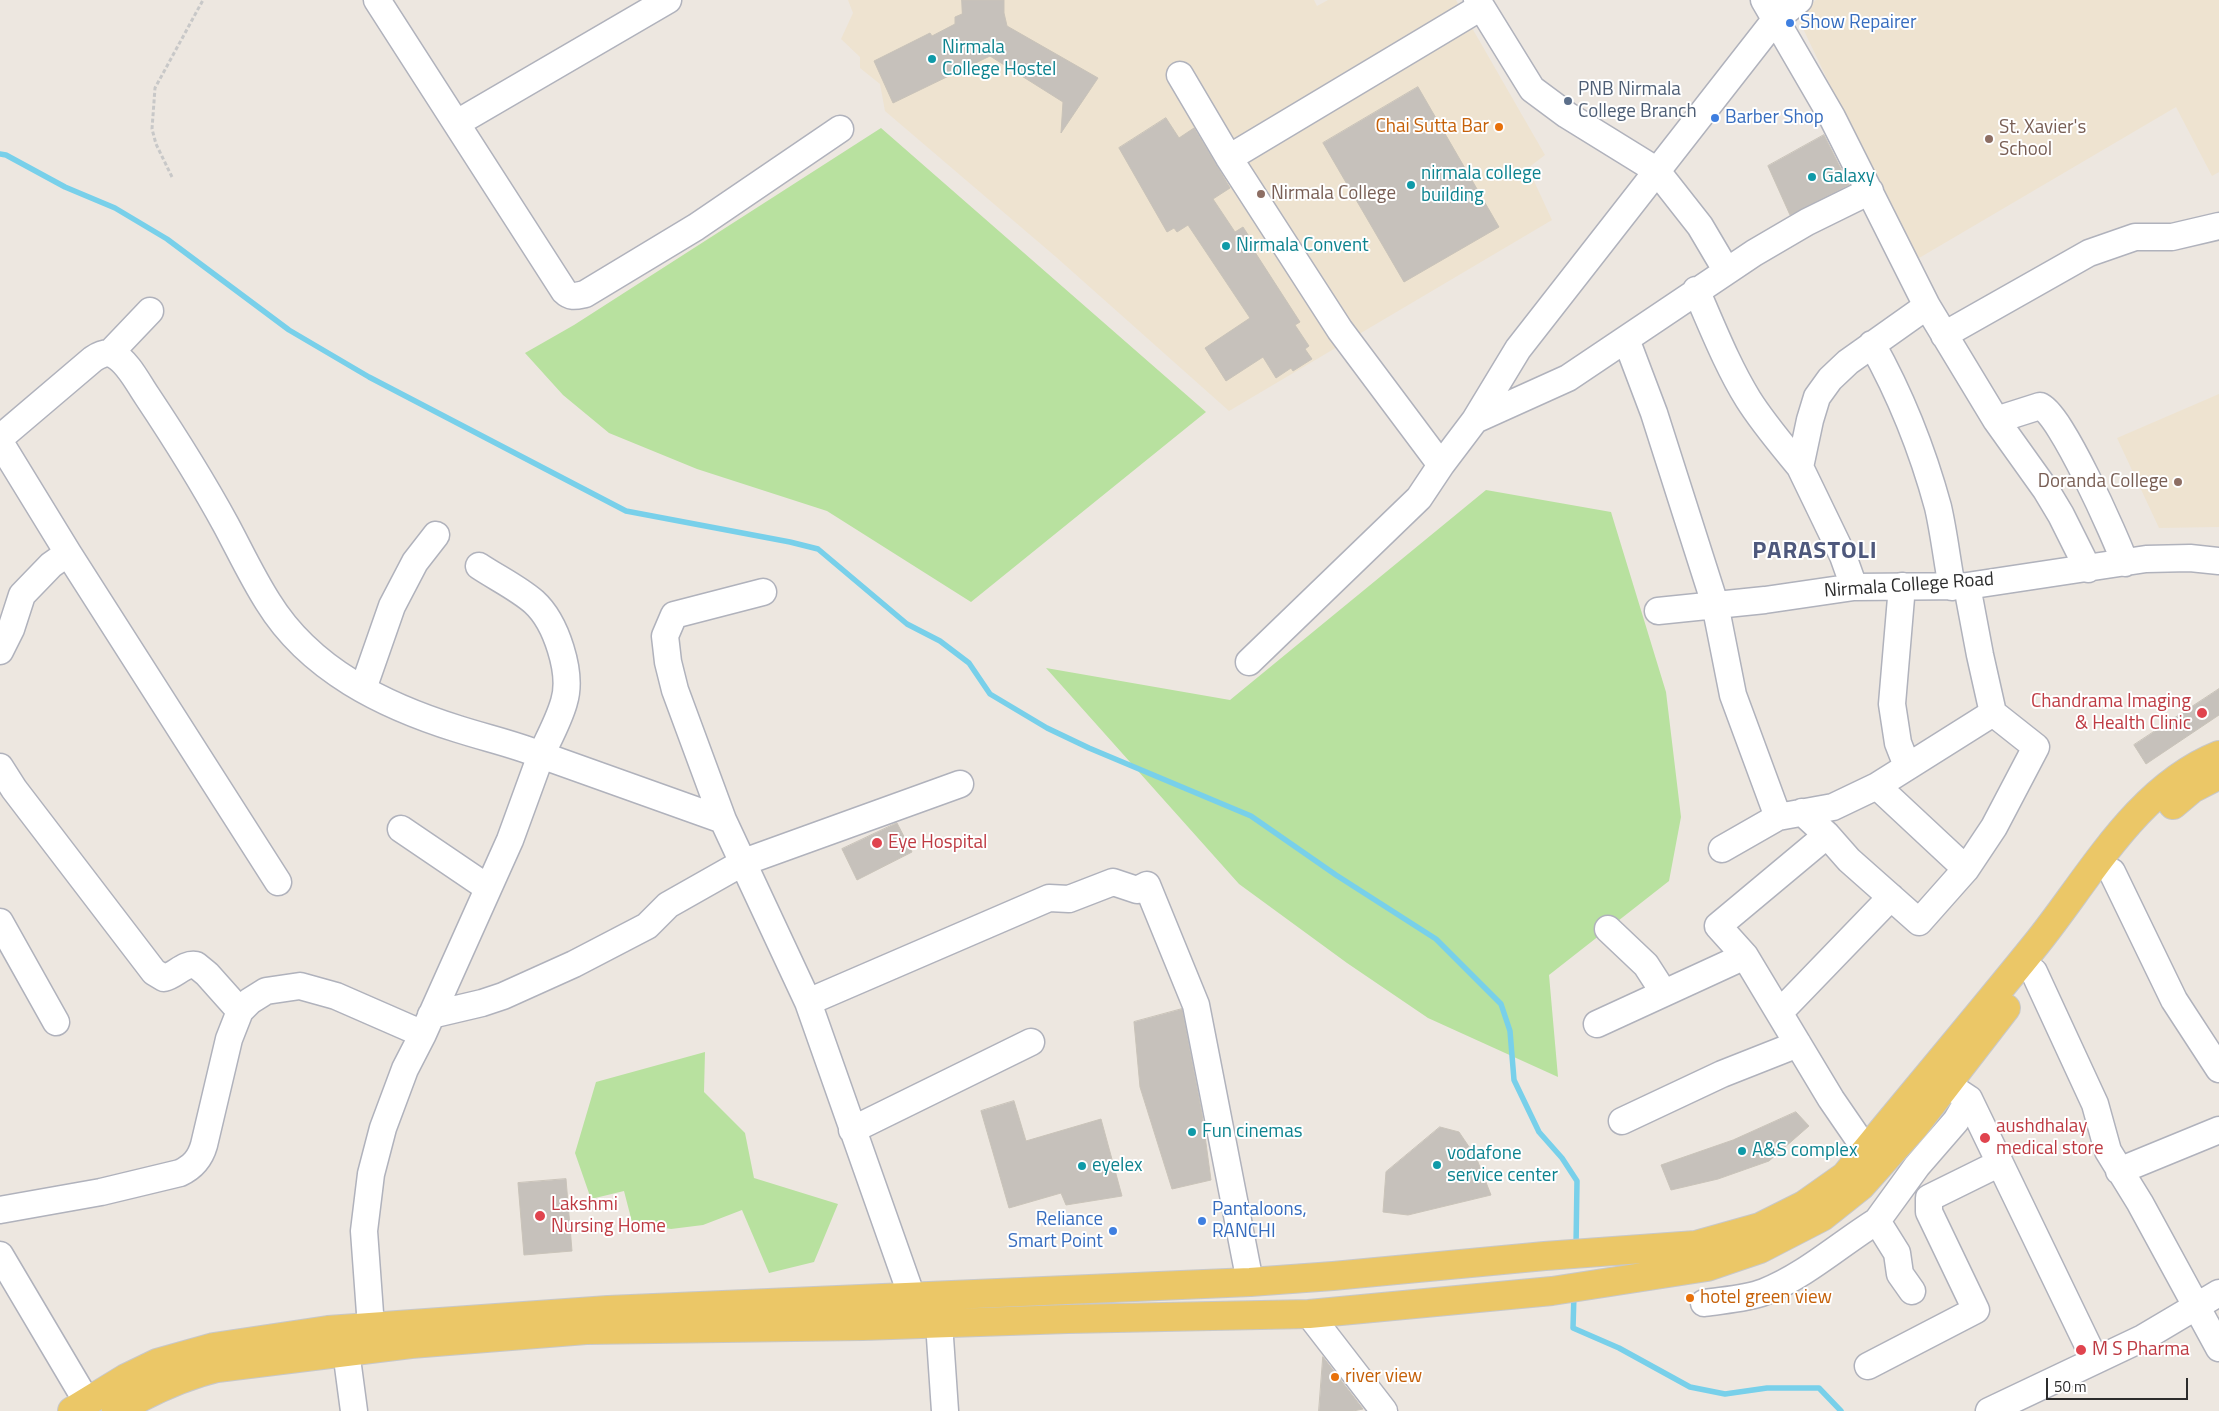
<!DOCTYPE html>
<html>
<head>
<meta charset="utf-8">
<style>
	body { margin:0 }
	#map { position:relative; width:2219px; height:1411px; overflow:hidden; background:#ede7e0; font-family:"Titillium Web",sans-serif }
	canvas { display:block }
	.scale { position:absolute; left:2046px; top:1378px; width:142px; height:22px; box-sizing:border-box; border:2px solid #2c2c2c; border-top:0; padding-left:6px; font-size:15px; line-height:18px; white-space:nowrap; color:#2c2c2c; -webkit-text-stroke:4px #fff; paint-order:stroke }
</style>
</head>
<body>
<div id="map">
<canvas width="2219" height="1411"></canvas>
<div class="scale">50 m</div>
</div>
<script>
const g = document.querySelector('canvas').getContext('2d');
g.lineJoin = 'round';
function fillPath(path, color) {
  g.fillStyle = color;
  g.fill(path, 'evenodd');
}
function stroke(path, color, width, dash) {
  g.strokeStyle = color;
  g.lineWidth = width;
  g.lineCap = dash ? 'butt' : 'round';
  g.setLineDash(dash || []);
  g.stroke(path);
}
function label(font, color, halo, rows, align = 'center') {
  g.font = font + ' "Titillium Web",sans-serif';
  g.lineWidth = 4;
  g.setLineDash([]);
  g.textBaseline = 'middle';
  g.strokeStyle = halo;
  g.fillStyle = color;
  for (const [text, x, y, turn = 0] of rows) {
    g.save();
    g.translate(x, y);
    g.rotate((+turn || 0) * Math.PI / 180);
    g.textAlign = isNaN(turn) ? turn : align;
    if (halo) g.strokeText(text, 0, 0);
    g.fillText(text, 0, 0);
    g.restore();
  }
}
fillPath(new Path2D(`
	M848,0H1314L1317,6L1328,0H1456L1545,155L1528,168L1552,220L1229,411L1056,257L885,111L880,84L860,68V57L841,39L853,13Z
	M1816,0H2219V172L2212,176L2176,107L1914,261L1797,16Z
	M2219,394V527L2159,528L2117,438Z`), '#eee3d0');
fillPath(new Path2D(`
	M881,128L1206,412L971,602L827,511L697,469L609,433L563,395L525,353L574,325Z
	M1486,490L1611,512L1666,692L1681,817L1669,881L1549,975L1558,1077L1428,1018L1347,963L1239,884L1046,668L1230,700Z
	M705,1052L704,1092L745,1133L754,1178L838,1204L814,1262L769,1273L742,1210L703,1225L671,1229L632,1222L624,1191L591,1199L575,1153L596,1082Z`), '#b8e19f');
stroke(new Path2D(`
	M0,154L6,155L65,187L115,208L167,239L289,330L369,377L626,511L790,542L818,549L907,624L940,641L969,663L990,694L1047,728L1089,748L1251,816L1336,875L1436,939L1501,1004L1510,1031L1514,1080L1539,1132L1562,1158L1577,1181L1576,1247
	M1574,1294L1573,1328L1619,1348L1690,1387L1725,1394L1767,1388H1819L1841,1411`), '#78d0ea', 5.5);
const building = new Path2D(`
	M962,0H1004V13L1007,26L1098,78L1061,133L1063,102L990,56L893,103L874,61L930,33L932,36L955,24V17L962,14Z
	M1418,87L1499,227L1404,282L1323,143Z
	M1166,118L1179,138L1194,128L1230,188L1213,199L1235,232L1243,227L1254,244L1251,246L1300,322L1295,325L1309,346L1305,349L1312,359L1293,371L1291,368L1276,378L1263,357L1226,381L1205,348L1250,318L1188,225L1177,232L1174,228L1167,232L1119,148Z
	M1824,135L1849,185L1790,215L1768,166Z
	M2219,689V715L2146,764L2134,745Z
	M897,823L912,852L857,880L842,849Z
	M1182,1009L1202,1114L1211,1180L1172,1189L1140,1087L1134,1022Z
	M1014,1101L1026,1141L1101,1119L1122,1196L1066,1205L1061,1193L1009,1208L981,1111Z
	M1796,1112L1809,1126L1769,1161L1718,1179L1671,1190L1661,1165L1733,1140Z
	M1440,1127L1459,1132L1476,1157L1491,1195L1408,1215L1383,1212L1386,1172Z
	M566,1179L572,1251L524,1255L518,1183Z
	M1323,1357L1363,1409L1353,1411H1319Z`);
fillPath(building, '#c6c1bb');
stroke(building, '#c9c3b9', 1);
const minor = new Path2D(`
	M377,0L564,291C571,298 576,296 585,294L696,227L840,129
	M1477,0L1532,89L1567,115L1656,170L1700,226L1726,270
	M1764,0L1832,117L1927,306L1996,420L2046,490L2061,515L2088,569
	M1180,75L1229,158L1340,330L1441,465
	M457,123L668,0
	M1229,158L1481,7
	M1696,290C1712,326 1727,365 1748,399C1763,423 1782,445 1800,467
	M1944,335L2089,253L2135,237H2172L2219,226
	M1626,339L1654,413L1715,604L1733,695L1778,817
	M1872,344C1900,394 1923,452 1938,507C1944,533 1947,561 1952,587
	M110,353L150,311
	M1475,420L1568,378L1754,253L1807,222L1870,191
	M1996,420L2040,406C2060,412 2116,538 2125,563
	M0,438L93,359C99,355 107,351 114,355C128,362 138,383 147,396C175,438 202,481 226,525C240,551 252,577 268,602C310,670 384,706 458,729C486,738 514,744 541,755L510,840L423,1034L405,1069L383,1128L371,1174L364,1231L371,1327
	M0,442L68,553L278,882
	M479,566C497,578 518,588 534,602C556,622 573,673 564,702C559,720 549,738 541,755L723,820
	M1902,586L1892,704L1898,743L1907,766
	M1854,587L1843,556L1800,467L1810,420L1817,397L1830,379L1848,362L1927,306
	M763,592L674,615L665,636L668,662L675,690L723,820L808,1002L912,1297
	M1658,611L1765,600L1854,587L1967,586L2146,559L2190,558L2219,561
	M0,651L11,629L22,595L51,565L68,553
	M1249,662L1419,498L1441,465L1475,420L1518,349L1775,20L1799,0
	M363,689L392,606L415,562L436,535
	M0,767L14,789L154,972L164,978C176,975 184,963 196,965L207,974L240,1011
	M1877,786L1966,869
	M1802,812L1827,835L1849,860L1919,922L1966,869L1994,827L2036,747L1993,713L1980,655L1967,586
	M401,829L488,888
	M1827,835L1718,926L1745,956L1831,1099L1866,1150
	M1722,849L1778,817L1833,807L1877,786L1993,713
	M2112,872L2174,1000L2219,1069
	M0,922L56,1022
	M1608,929L1646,965L1664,993
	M2034,972L2095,1104L2108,1151L2140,1203L2219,1348
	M808,1002L1049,898L1069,899L1113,882L1137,890L1147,885L1196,1005L1250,1282
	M1780,1012L1891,897
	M431,1015L482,1003L503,996L574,964L647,926L668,905L744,862L960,784
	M1597,1024L1745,956
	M1948,1085L1969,1099L2095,1360
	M1622,1121L1722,1074L1798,1044
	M852,1130L1031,1042
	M2119,1171L2219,1130
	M0,1210L101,1192L180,1173C193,1167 200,1159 204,1145L229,1039L240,1011L250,1001L266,991L300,986L336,996L423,1034
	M1877,1221L1917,1166L1956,1121L1969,1099
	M0,1255L87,1402
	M1704,1303C1723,1300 1746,1299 1764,1292C1805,1276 1840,1244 1877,1221L1897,1253L1900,1274L1912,1291
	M1309,1314L1384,1411
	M939,1323L945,1411
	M346,1351L354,1411
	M1868,1366L1976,1310L1929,1212V1198L2000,1163
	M1989,1411L2143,1338L2219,1293`);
const major = new Path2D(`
	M2173,805L2192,789L2219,775
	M72,1411L126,1378L157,1363L214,1347L328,1330L608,1310L1250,1282L1333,1276L1545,1256L1696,1245L1760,1227L1804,1205L1845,1176C1909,1098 1974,1021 2037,943C2090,877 2137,788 2219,755
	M116,1411C149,1392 180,1377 217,1368L411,1344L586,1330L863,1326L1068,1319L1309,1314L1552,1291L1707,1267L1760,1249L1822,1217L1861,1186L1914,1127L2006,1008`);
stroke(minor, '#b0b2bc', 29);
stroke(major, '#c8c8c8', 30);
stroke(new Path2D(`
	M172,177L156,144L152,129L155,88L203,0`), '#c8c8c8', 3, [4, 2.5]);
stroke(minor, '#fff', 26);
stroke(major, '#ebc767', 28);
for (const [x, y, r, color] of [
	[1790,23,5,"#3f7fe0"],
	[932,59,5,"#0f9aa8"],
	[1568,101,5,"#5c6f8a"],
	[1715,118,5,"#3f7fe0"],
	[1499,127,5,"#e8710a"],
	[1989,139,5,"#8d6e63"],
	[1812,177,5,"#0f9aa8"],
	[1411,185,5,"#0f9aa8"],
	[1261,194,5,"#8d6e63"],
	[1226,246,5,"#0f9aa8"],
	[2178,482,5,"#8d6e63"],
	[2202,713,6,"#e0444e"],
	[877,843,6,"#e0444e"],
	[1192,1132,5,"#0f9aa8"],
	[1985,1138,6,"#e0444e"],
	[1742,1151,5,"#0f9aa8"],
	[1437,1165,5,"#0f9aa8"],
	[1082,1166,5,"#0f9aa8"],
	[540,1216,6,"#e0444e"],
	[1202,1221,5,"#3f7fe0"],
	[1113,1231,5,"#3f7fe0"],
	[1690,1298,5,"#e8710a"],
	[2081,1350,6,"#e0444e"],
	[1335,1377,5,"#e8710a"]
]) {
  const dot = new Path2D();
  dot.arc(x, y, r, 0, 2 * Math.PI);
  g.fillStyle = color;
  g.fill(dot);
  stroke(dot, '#fff', 2);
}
label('19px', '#366cbe', '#fff', [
	["Show Repairer",1800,23],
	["Barber Shop",1725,118],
	["Pantaloons,",1212,1210],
	["RANCHI",1212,1232],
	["Reliance",1103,1220,"right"],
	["Smart Point",1103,1242,"right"]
], 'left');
label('19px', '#0d838f', '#fff', [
	["Nirmala",942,48],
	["College Hostel",942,70],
	["nirmala college",1421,174],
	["building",1421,196],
	["Galaxy",1822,177],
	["Nirmala Convent",1236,246],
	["Fun cinemas",1202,1132],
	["A&S complex",1752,1151],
	["vodafone",1447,1154],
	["service center",1447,1176],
	["eyelex",1092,1166]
], 'left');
label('19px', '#4e5e75', '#fff', [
	["PNB Nirmala",1578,90],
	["College Branch",1578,112]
], 'left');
label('19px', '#c56008', '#fff', [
	["Chai Sutta Bar",1489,127,"right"],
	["hotel green view",1700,1298],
	["river view",1345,1377]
], 'left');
label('19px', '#785e54', '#fff', [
	["St. Xavier's",1999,128],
	["School",1999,150],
	["Nirmala College",1271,194],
	["Doranda College",2168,482,"right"]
], 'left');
label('19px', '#2c2c2c', '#fff', [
	["Nirmala College Road",1909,586,-4]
]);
label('19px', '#be3a42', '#fff', [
	["Chandrama Imaging",2191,702,"right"],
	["& Health Clinic",2191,724,"right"],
	["Eye Hospital",888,843],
	["aushdhalay",1996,1127],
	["medical store",1996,1149],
	["Lakshmi",551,1205],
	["Nursing Home",551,1227],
	["M S Pharma",2092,1350]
], 'left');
g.letterSpacing = '1px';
label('bold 24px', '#4e587c', '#fff', [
	["PARASTOLI",1815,552]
]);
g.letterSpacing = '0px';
</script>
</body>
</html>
